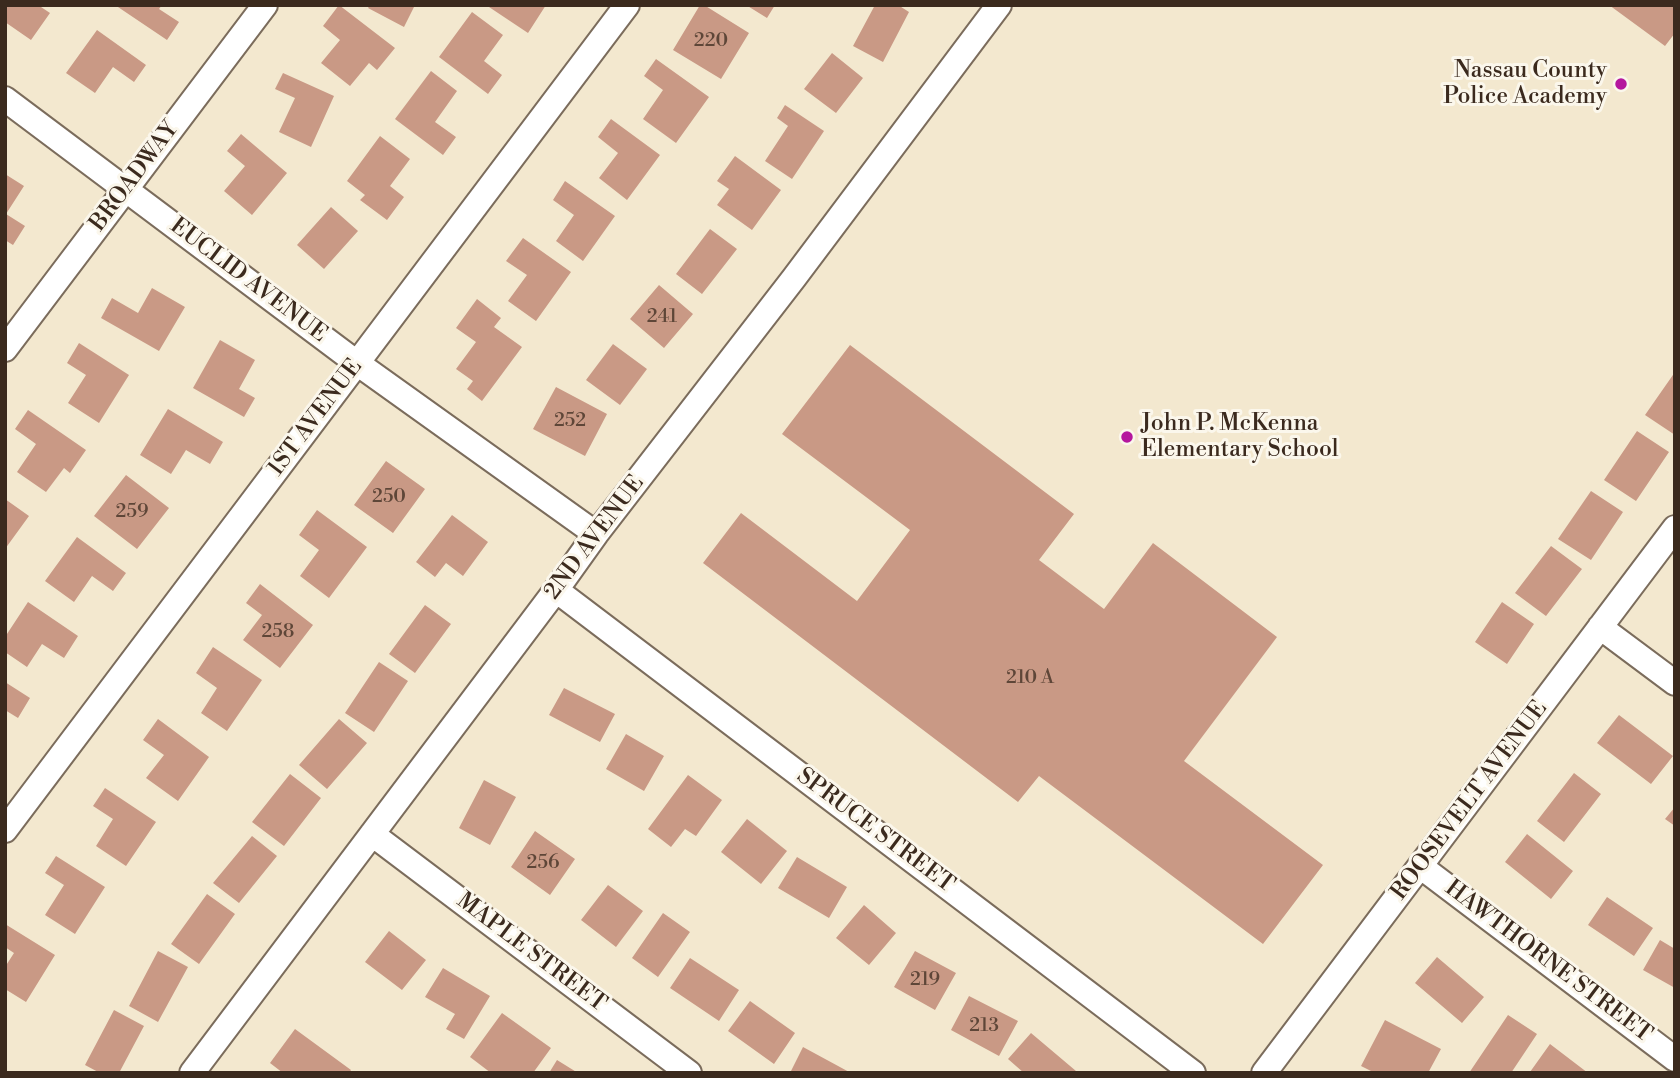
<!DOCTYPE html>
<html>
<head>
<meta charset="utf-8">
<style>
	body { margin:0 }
	#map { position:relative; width:1680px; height:1078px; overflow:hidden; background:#f3e8cf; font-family:"Libre Bodoni",serif }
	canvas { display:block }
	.frame { position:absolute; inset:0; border:7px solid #3b2a1e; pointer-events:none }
</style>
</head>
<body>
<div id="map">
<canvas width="1680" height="1078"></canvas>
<div class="frame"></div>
</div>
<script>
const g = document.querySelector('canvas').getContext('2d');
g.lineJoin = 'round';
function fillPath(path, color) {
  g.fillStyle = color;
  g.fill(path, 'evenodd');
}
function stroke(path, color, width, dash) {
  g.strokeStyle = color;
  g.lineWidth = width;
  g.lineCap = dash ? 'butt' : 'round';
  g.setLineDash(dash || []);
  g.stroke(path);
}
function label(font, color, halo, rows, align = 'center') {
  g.font = font + ' "Libre Bodoni",serif';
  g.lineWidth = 6;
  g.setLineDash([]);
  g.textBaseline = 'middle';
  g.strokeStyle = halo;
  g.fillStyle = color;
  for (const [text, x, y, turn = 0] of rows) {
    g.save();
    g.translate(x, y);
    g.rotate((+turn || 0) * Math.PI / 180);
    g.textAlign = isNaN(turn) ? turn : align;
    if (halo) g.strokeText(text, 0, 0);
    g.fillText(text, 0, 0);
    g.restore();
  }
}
fillPath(new Path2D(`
	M5,5H38L50,13L31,40L5,22Z
	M115,5H162L159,9L179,22L167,40Z
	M339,5L395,48L377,70L369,63L350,86L321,63L340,40L323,26Z
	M370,5H415L404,27L368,8Z
	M486,5H546L528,33Z
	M700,5H704L749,33L721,79L673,50Z
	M746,5H775L767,18Z
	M875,5H898L909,12L883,62L853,46Z
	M1609,5H1675V33L1665,46Z
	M472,12L503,35L484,61L502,75L488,94L439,57Z
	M97,30L146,65L134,82L113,67L95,93L66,73Z
	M832,53L863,78L836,113L804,89Z
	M656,59L709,97L676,143L643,119L663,90L644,76Z
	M431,71L457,91L435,122L456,137L443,155L395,119Z
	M283,73L334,96L311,147L279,132L295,98L275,89Z
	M785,105L824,131L792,179L765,161L788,126L777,118Z
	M611,119L660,155L627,200L599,178L618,153L598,137Z
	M241,134L287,173L252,215L224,191L245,166L227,151Z
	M380,136L410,159L390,186L404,197L387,220L360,200L365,195L347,181Z
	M735,156L781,190L752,230L717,205L729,189L717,181Z
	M5,174L24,186L6,214L25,226L13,245L5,240Z
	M565,181L615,216L583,261L556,241L574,215L553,200Z
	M331,207L358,231L324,269L297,245Z
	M710,229L737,249L702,294L676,274Z
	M523,238L571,272L536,321L508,301L527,275L506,261Z
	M659,285L693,314L664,348L630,319Z
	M152,288L185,307L159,351L101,318L112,298L138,313Z
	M477,299L501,318L494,327L522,347L482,401L467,389L473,381L456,369L476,342L456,328Z
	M220,340L255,360L239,389L255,398L244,417L193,388Z
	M79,343L129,375L99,423L68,403L86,375L67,363Z
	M613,344L647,369L620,405L586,380Z
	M850,345L1074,514L1039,560L1104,609L1153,543L1277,637L1184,761L1323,865L1263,944L1039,776L1018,802L703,563L741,513L857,601L910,530L782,434Z
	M1675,372V435L1645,415Z
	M556,387L607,414L585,456L533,429Z
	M168,409L223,442L210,464L186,450L171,474L140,455Z
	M28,410L86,450L70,473L64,468L46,492L17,472L36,444L15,429Z
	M1637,431L1669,452L1636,501L1604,480Z
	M386,461L425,489L393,533L354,505Z
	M126,475L169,508L137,549L94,516Z
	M1591,491L1623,512L1591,560L1558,539Z
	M5,499L29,516L5,549Z
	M317,510L367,547L329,598L300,576L319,550L299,535Z
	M452,515L488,542L463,576L446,563L435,577L416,562Z
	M77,537L126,573L113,591L92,576L74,602L45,581Z
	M1551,546L1582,569L1546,616L1515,593Z
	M260,584L313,625L280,668L243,640L262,615L246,603Z
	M28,602L78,636L64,658L42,644L27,667L5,652V637Z
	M1502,602L1534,624L1507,664L1475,642Z
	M425,605L451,624L415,673L389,654Z
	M213,647L262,680L227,731L201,713L217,688L196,673Z
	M379,662L408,681L374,732L345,713Z
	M5,682L30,698L18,718L5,710Z
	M564,688L615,714L600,742L549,715Z
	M1619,715L1673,756L1651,784L1597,743Z
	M158,719L209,757L178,801L146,778L164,755L143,740Z
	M339,719L367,743L327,789L299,765Z
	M626,734L664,756L644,791L606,769Z
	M1574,773L1601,794L1564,842L1537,821Z
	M290,774L321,798L284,846L252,822Z
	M688,775L722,800L696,836L685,829L671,847L648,829Z
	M484,780L516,797L490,845L459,828Z
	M105,788L156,822L126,866L96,846L113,819L93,806Z
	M1675,807V826L1665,819Z
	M747,819L787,851L761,884L721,852Z
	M535,831L575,859L550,895L511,867Z
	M1527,834L1573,871L1551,899L1505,862Z
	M252,836L277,856L239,903L213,883Z
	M56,856L105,887L75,934L45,915L64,885L45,873Z
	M797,857L847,887L829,918L778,888Z
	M608,885L643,911L616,947L581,920Z
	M207,894L235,914L199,964L171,944Z
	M1607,897L1653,928L1634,956L1588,925Z
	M864,905L896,933L869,965L836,938Z
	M663,913L690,932L658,977L632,958Z
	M5,924L55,955L26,1002L5,989V967L14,953L5,947Z
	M389,931L426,960L402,990L365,962Z
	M1660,940L1675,949V988L1643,970Z
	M158,951L188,967L158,1022L129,1006Z
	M915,951L956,973L935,1010L894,987Z
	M1437,957L1484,997L1462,1023L1415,983Z
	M690,958L739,990L719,1021L670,988Z
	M443,968L490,996L464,1039L446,1029L455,1014L425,997Z
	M969,996L1018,1021L999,1056L951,1030Z
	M750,1001L795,1033L774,1064L728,1031Z
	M114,1010L144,1026L119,1073H100L85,1065Z
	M502,1013L551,1048L533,1073H491L470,1057Z
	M1508,1015L1537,1034L1511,1073H1469Z
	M1385,1020L1441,1049L1428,1073H1375L1361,1066Z
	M295,1029L351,1070L349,1073H283L270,1063Z
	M1031,1033L1076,1071L1075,1073H1024L1008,1059Z
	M1550,1044L1588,1073H1531L1530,1072Z
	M803,1047L851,1073H790Z
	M557,1060L578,1073H549Z`), '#c99985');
const minor = new Path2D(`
	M5,99L357,363L596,534
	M5,349L265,5
	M556,590L1193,1073
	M1600,627L1675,683
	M5,830L627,5
	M372,834L689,1073
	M1420,866L1675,1059
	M192,1073L556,590L596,534L794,278L999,5
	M1264,1073L1675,528`);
stroke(minor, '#7b6c5c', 28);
stroke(minor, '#fff', 24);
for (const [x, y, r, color] of [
	[1621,84,7,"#b5179e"],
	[1127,437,7,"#b5179e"]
]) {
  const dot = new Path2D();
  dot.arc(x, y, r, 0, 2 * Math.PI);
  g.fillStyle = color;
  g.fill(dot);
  stroke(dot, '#fbf7ec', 2.5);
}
label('19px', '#5e4638', null, [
	["220",711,41],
	["241",662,317],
	["252",570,421],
	["250",389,497],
	["259",132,512],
	["258",278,632],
	["210 A",1030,678],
	["256",543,863],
	["219",925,980],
	["213",984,1026]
]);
label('23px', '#3b2a1e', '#fbf7ec', [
	["Nassau County",1607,71],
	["Police Academy",1607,97],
	["John P. McKenna",1141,424,"left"],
	["Elementary School",1141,450,"left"]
], 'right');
label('23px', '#3b2a1e', '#fbf7ec', [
	["BROADWAY",135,177,-53],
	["EUCLID AVENUE",248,281,37],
	["1ST AVENUE",316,418,-53],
	["2ND AVENUE",595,538,-53],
	["ROOSEVELT AVENUE",1470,801,-53],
	["SPRUCE STREET",875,831,37],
	["MAPLE STREET",531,953,37],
	["HAWTHORNE STREET",1548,962,37]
]);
</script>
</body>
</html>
